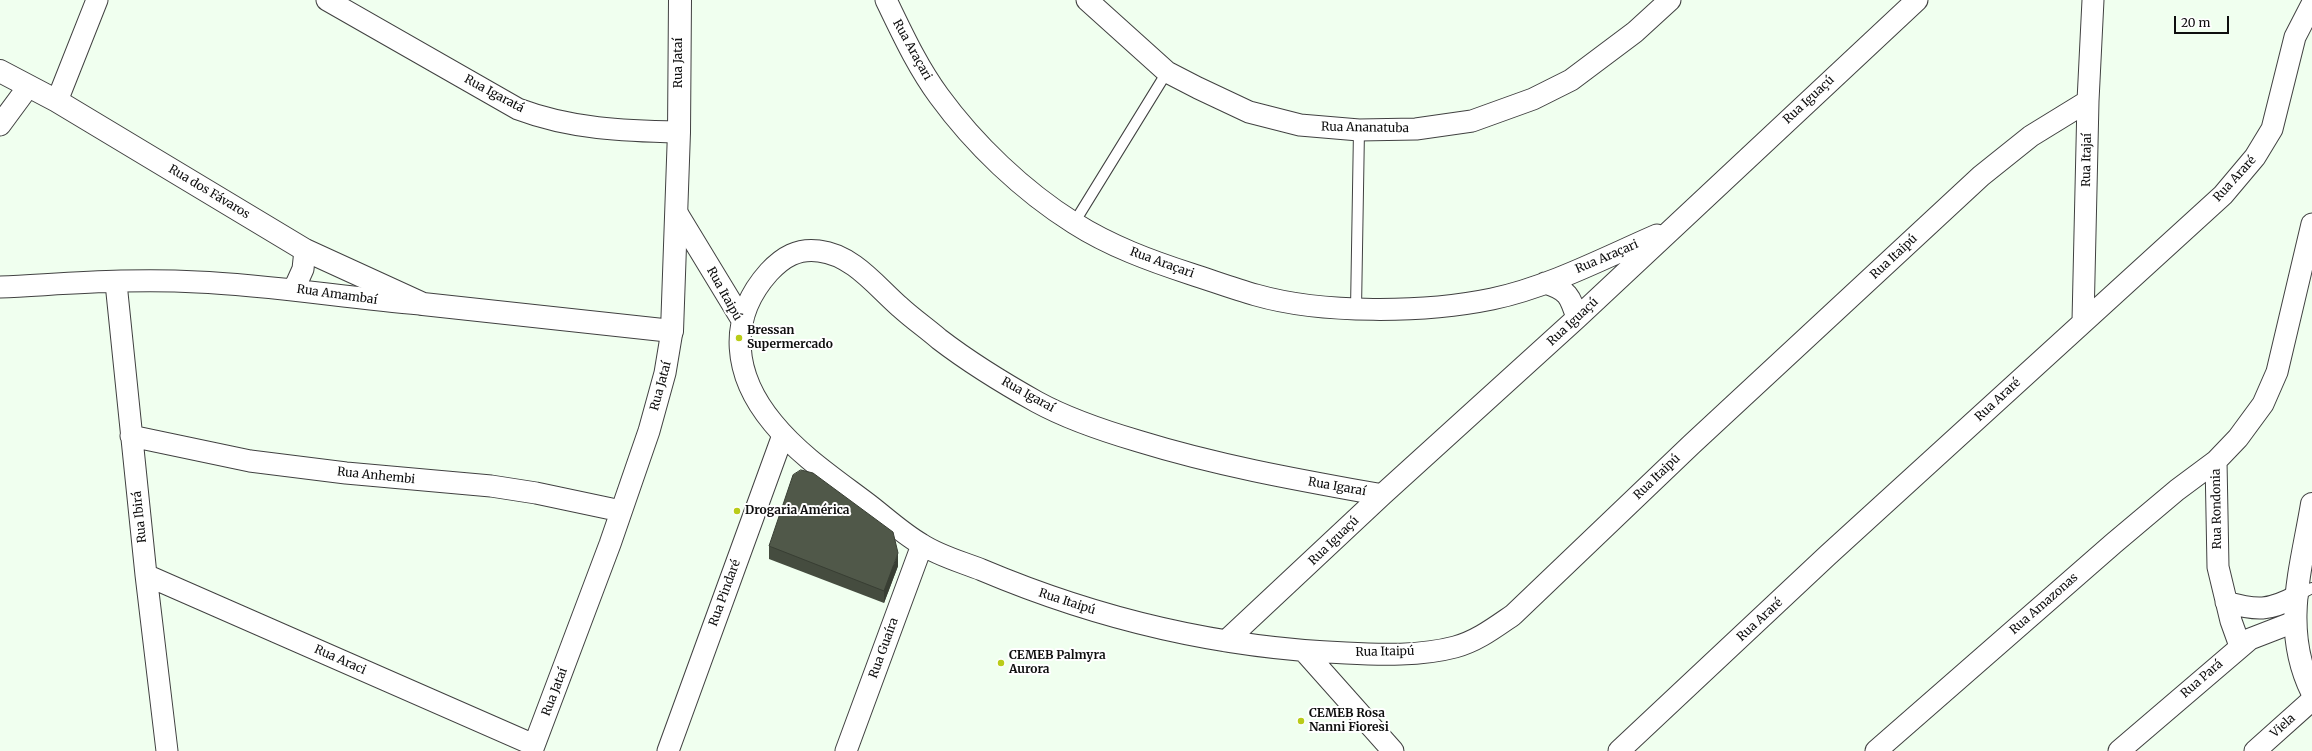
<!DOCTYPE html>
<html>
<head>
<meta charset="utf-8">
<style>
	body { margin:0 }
	#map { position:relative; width:2312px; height:751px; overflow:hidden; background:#f0ffef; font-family:Merriweather,serif }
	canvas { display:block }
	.scale { position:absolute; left:2174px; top:16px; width:55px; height:18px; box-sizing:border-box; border:2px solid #0e0e0e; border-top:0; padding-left:5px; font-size:12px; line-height:14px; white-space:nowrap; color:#0e0e0e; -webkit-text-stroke:3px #fff; paint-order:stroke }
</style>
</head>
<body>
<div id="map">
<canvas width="2312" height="751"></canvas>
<div class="scale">20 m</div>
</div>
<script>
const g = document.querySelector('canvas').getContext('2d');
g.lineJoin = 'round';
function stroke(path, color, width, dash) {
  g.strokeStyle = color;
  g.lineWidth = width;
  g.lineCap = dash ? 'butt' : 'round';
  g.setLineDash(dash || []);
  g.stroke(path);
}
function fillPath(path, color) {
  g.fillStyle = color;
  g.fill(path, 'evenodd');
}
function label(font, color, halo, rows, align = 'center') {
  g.font = font + ' Merriweather,serif';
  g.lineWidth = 4;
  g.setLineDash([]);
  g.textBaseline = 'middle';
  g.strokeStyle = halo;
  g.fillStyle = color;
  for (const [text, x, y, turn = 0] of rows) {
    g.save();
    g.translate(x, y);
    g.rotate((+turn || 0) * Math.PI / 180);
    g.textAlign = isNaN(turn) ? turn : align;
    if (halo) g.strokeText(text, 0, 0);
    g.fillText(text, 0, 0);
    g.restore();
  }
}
const service = new Path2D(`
	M1074,223L1167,72
	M1356,309L1359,130
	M2297,596L2312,588`);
const minor = new Path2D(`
	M327,0L518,109C571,129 624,131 679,132
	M886,0C902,33 917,66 939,96C974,144 1023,191 1074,223C1110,246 1151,261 1191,274C1213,281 1234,289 1256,295C1322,314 1424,313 1492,299C1549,287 1604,258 1657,235
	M1087,0L1167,72L1198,88L1249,112L1300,125L1359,130L1416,129L1472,121L1533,99L1571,80L1635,32L1670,0
	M57,101L97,0
	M0,125L28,87
	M677,213L742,320
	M116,283L146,575L167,751
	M1545,283C1568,290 1570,296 1577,318
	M0,287C65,284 132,278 197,282C272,285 346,298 420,304
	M294,289L303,269L305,250
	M2083,321L2088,101L2093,0
	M131,436L250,461L346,473L491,486L536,493L621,511
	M2216,461L2218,567L2231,621L2240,646
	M1382,495C1299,480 1219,466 1138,441C1104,431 1068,419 1037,402C1003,383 969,362 939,339C926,328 912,318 900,307C876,286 853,255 819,251C798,248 783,257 769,272C726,320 734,376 773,423C799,455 835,479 868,504C885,517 902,533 921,544C939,556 962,562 982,570C1098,619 1221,648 1346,653C1381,655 1421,656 1455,647C1477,641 1494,628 1513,615L1692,444L1981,176L2031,136L2088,101
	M146,575L534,745
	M2226,602C2257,611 2269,611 2297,596
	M1226,641L1382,495L1577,318L1917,0
	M1304,651L1393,751
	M532,751L610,544L649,431L665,373L672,331
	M668,751L783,435
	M846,751L922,545
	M1619,751L1828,555L2223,195L2255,157L2272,129L2295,37L2312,4
	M1876,751L2114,543L2177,490L2216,461L2238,438L2263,404L2277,372L2312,224
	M2119,751L2250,639L2294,622
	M2255,751L2312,700`);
const tertiary = new Path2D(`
	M0,71L57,101L305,250L423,304L672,331L679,132L680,0
	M2312,504C2301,570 2281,629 2312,692`);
stroke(service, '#414141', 12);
stroke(minor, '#414141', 23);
stroke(tertiary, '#414141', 24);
stroke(service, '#fff', 10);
stroke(minor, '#fff', 21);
stroke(tertiary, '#fff', 22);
fillPath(new Path2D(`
	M769,546L898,566L884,603L769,559Z`), '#454c3f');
fillPath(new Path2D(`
	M898,553V566L884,603V591Z`), '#383e33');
const building = new Path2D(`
	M801,470L813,473L893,532L898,553L884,591L769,546L793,475Z`);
fillPath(building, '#505849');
stroke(building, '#383e33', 1);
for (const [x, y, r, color] of [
	[739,338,4,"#b9cc18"],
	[737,511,4,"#b9cc18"],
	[1001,663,4,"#b9cc18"],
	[1301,721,4,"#b9cc18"]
]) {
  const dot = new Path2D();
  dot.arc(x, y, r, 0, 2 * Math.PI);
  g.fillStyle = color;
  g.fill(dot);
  stroke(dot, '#fff', 1.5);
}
label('12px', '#0e0e0e', '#fff', [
	["Rua Araçari",912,50,61],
	["Rua Jataí",679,63,-90],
	["Rua Igaratá",494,94,28],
	["Rua Iguaçú",1809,100,-43],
	["Rua Ananatuba",1365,128,1],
	["Rua Itajaí",2087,160,-89],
	["Rua Araré",2235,179,-48],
	["Rua dos Fávaros",209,192,31],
	["Rua Araçari",1607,257,-23],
	["Rua Itaipú",1894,257,-43],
	["Rua Araçari",1162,263,20],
	["Rua Itaipú",724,294,61],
	["Rua Amambaí",337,295,8],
	["Rua Iguaçú",1573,322,-43],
	["Rua Jataí",661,386,-75],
	["Rua Igaraí",1028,395,29],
	["Rua Araré",1998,400,-43],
	["Rua Anhembi",376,476,6],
	["Rua Itaipú",1657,477,-44],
	["Rua Igaraí",1337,487,10],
	["Rua Rondonia",2217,509,-91],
	["Rua Ibirá",140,517,-96],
	["Rua Iguaçú",1334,541,-44],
	["Rua Pindaré",725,593,-70],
	["Rua Itaipú",1067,602,18],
	["Rua Amazonas",2044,604,-41],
	["Rua Araré",1760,620,-43],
	["Rua Guaíra",884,648,-70],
	["Rua Itaipú",1385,652,-1],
	["Rua Araci",340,660,24],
	["Rua Pará",2202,679,-41],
	["Rua Jataí",555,692,-69],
	["Viela",2283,726,-42]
]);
label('bold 12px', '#0e0e0e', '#fff', [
	["Bressan",747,331],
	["Supermercado",747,345],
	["Drogaria América",745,511],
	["CEMEB Palmyra",1009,656],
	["Aurora",1009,670],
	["CEMEB Rosa",1309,714],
	["Nanni Fioresi",1309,728]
], 'left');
</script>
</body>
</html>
